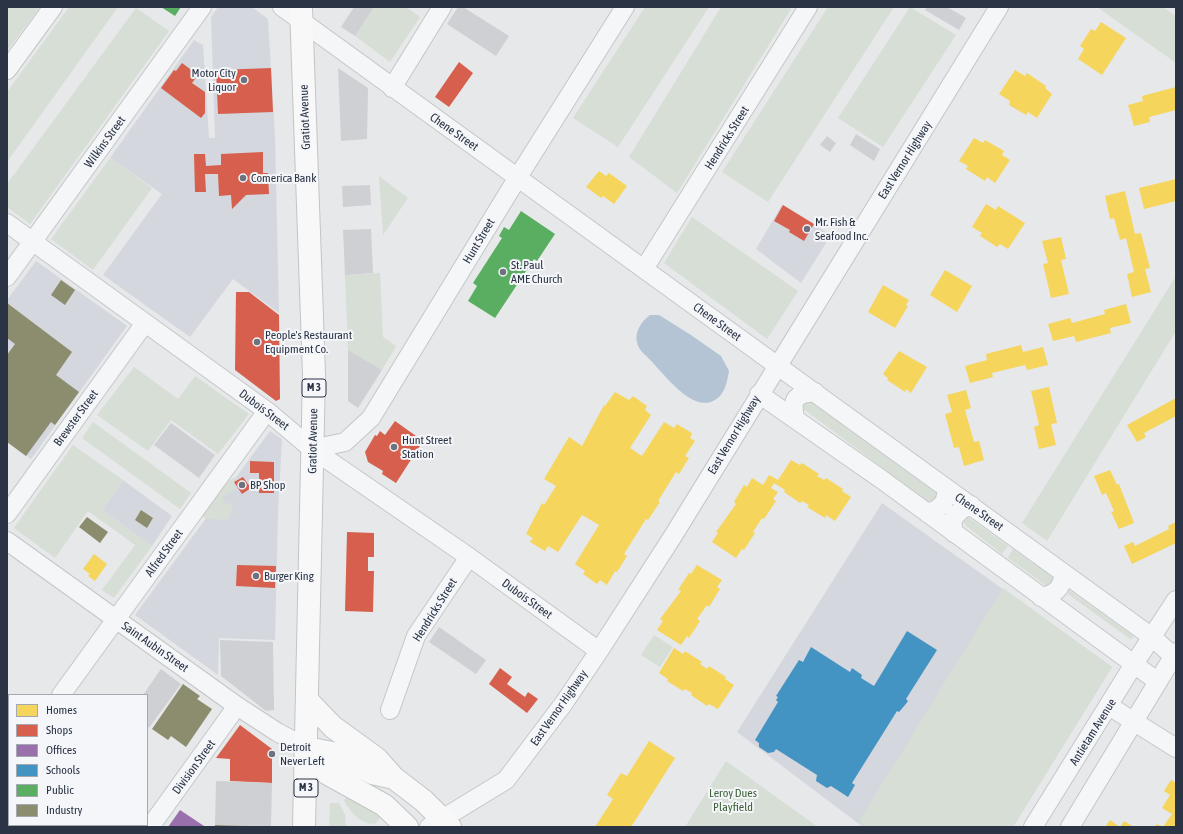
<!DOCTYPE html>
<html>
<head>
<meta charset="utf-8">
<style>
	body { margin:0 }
	#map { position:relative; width:1183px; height:834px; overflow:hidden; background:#e6e8ea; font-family:"Asap Condensed",sans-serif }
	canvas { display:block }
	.frame { position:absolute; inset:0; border:8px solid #2b3445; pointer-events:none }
	.legend { position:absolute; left:8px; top:694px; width:140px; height:132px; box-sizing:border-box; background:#f4f6f9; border:1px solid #a4a8b1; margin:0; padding:5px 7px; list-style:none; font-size:12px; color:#2b3445 }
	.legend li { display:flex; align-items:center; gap:8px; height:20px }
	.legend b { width:20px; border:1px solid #a4a8b1 }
</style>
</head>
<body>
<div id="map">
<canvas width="1183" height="834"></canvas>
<div class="frame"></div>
<ul class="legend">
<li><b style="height:11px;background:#f6d55c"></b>Homes</li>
<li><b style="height:11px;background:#d6604d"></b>Shops</li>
<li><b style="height:11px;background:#9970ab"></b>Offices</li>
<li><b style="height:11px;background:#4393c3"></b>Schools</li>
<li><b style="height:11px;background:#5aae61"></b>Public</li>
<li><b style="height:11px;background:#8c8c6e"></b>Industry</li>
</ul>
</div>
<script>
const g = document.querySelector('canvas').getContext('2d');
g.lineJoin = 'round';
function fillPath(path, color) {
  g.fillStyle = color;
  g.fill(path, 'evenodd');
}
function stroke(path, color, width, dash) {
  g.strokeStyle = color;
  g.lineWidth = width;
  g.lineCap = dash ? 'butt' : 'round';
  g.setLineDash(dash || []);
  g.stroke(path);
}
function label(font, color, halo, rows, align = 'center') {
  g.font = font + ' "Asap Condensed",sans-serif';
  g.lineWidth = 4;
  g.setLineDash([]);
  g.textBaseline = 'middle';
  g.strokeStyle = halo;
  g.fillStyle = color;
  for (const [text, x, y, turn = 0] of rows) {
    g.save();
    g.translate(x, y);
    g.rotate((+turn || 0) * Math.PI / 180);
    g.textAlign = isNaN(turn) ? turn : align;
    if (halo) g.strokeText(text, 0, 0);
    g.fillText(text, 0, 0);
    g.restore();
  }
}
fillPath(new Path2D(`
	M218,7H252L268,19L275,137L279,313L233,279L190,337L103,275L162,194L110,158L194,40L203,45L209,138H215L211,17Z
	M782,205L831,235L801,283L756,249Z
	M36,261L127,326L31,459L7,442V300Z
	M270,431L282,439L278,512L275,640L219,638L218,675L135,615Z
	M123,480L172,516L152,546L102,510Z
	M882,503L1112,667L1013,827H863L737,732Z`), '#d4d7dd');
fillPath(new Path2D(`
	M7,7H40L7,51Z
	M69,7H118L7,162V92Z
	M374,7H406L420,17L390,62L355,36Z
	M645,7H709L618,147L573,118Z
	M721,7H788L791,9L677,193L629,157Z
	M828,7H894L768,202L722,172Z
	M910,7L956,35L883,147L838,118Z
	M1097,7H1163L1176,16V63Z
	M136,8L169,31L30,224L7,207V184Z
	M110,158L152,188L93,270L51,239Z
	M379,176L408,198L383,235Z
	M692,217L798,291L767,339L664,263Z
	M380,273L383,337L396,346L382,370L348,350L345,275Z
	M1176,276V331L1047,541L1022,523Z
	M134,367L178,399L195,376L249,414L218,454L171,420L148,451L97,415Z
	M804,400H808L936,493L938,497L935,501L929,502L802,408Z
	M93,422L191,493L180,509L82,438Z
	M73,445L123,480L102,510L152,546L114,598L102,590L135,545L88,511L55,558L14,528Z
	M238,477L234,482L235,489L223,497L224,504L230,502L233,510L227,520L206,519L202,516L206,507L213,502L221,487C227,485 229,478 238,477Z
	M969,518L1008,546L1002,554L965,525L963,520Z
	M1013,549L1055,579L1048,587L1008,558Z
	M1003,588L1112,667L1013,827H867L859,821Z
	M1069,590L1132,635L1133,638L1130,639L1068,594Z
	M654,635L673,647L660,667L641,655Z
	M726,761L818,827H685Z
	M348,793L381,817L375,824C360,824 351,812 344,801Z
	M330,803H339L345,815L346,827H329Z`), '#d6ded6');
fillPath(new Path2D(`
	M650,315H659L691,335L721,356L729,371C727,382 725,394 715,400C690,415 660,367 643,353C631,340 637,325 650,315Z`), '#b4c4d5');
fillPath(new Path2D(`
	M1101,22L1126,38L1102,75L1078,59L1084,49L1080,46L1091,29L1095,31Z
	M1015,70L1025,76L1027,73L1046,86L1045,88L1052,94L1037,118L1028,112L1026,115L1009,105L1010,101L999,94Z
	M1176,87V110L1149,117L1150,122L1134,126L1128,105L1143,101L1142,96Z
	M974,138L983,143L985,140L1004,151L1002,155L1010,160L995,183L987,177L985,181L966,169L968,166L959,161Z
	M599,171L606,176L609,173L627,186L614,204L603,196L601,198L586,187Z
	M1176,179V201L1144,209L1139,188Z
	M1125,191L1135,234L1141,233L1150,268L1145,269L1151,292L1132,297L1127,274L1134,272L1126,238L1120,240L1114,218L1110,219L1105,196Z
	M986,204L996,210L998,206L1025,223L1008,249L1000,244L997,247L980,236L982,233L972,227Z
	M1061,237L1066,259L1061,260L1069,294L1051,298L1043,264L1048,263L1042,241Z
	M945,270L972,286L957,312L930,295Z
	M883,285L909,300L906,305L908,306L895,328L868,312Z
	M1126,304L1131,323L1110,328L1111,333L1076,342L1074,336L1053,341L1048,324L1070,318L1072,323L1105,314L1104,310Z
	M1021,345L1023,352L1043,347L1048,365L1027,370L1025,365L992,373L993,377L970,383L965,366L987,360L986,354Z
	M899,351L927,367L911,393L906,389L905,392L887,380L888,378L883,374Z
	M1049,387L1057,423L1051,424L1056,445L1039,449L1034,427L1039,425L1031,391Z
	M966,390L971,408L965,410L974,442L979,441L984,460L964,466L959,447L954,448L945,414L952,412L947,395Z
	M615,392L629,400L633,396L647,406L645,410L651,415L630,448L642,456L664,422L674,428L677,424L680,426L692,433L690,438L695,441L685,456L689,458L679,474L676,472L658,501L660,502L648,520L646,519L624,554L627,556L617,572L615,571L607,585L600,580L597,584L583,574L585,571L575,564L599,525L582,515L558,552L548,546L545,551L530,542L533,538L526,534L542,503L544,505L556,486L544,479L569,437L582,446L604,405L605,406Z
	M1176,398V416L1144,433L1146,437L1137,442L1127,425Z
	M791,460L800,465L802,463L819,474L817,476L824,480L826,478L843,489L842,491L851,497L835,521L826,515L825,518L807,507L809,505L802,501L800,503L784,492L785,490L774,483L771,488L778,492L773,499L776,501L764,519L762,518L753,532L755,533L744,550L742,549L736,558L712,542L718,533L716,532L736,504L734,502L744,485L747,487L752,478L763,485L769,475L778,480Z
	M1110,470L1117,485L1119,484L1134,523L1119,529L1111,512L1114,511L1106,493L1102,495L1094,476Z
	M1176,522V543L1132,564L1124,546L1133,542L1135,546L1169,529L1168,526Z
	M94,554L107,564L95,581L88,576L90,574L83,569Z
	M697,565L722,580L717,587L720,589L709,607L707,605L697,619L700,621L689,638L687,636L681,645L657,630L663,621L660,619L681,591L678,590L689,573L691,574Z
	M674,648L683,654L685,651L702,662L700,664L707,669L709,666L726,677L725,679L734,685L718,709L709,704L707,706L691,695L692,693L685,689L683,691L667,681L668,679L659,673Z
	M649,741L675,758L631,827H595L613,799L607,795L621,773L627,776Z
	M1171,780L1176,783V827H1155L1157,824L1163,827L1172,814L1162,808L1170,795L1164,791Z
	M1110,820L1120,827L1124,821L1134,827H1105Z`), '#f6d55c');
fillPath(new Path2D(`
	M459,62L473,73L449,107L435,97Z
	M182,63L198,75L192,83L205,92V113L201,118L161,88L174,70L176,71Z
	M271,68L273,112L218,114L216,70Z
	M263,152V173H268L269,194L246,195L232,209L231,195L219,196L218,174H205L206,192H195L194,154H205L206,166L221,165V154Z
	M783,205L814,224L804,241L789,232L790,230L774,221Z
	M236,292H249L279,315L280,399L276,401L235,370Z
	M395,421L423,441L396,483L382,474L383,471L368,462L365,452L375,435L377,436L380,431L385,435Z
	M250,461L274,462V493H259V473H250Z
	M243,477L251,488L242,494L234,482Z
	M347,532L374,533V557H368V571H374L373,612L345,611Z
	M237,565L276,566L275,588L236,586Z
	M500,668L512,677L507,684L525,697L528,692L538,699L527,713L489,684Z
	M240,725L272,749V783L230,781V759L216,758Z`), '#d6604d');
fillPath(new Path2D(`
	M180,810L204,826V827H168Z`), '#9970ab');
fillPath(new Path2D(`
	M907,631L937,650L906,699L908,701L905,705L899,712L897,711L852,783L855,785L848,797L831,786L827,788L816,781L817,775L776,749L774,752L768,753L759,747V743L755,740L778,702L776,700L778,697L776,696L799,660L803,662L811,647L850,672L852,668L862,675L861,678L874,686Z`), '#4393c3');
fillPath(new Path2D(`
	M161,7H181L175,16Z
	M521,211L555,234L537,261L534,259L495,318L468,301L477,286L473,283L502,238L499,236L504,227L509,230Z`), '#5aae61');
fillPath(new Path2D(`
	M61,280L75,290L65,305L51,295Z
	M7,303L72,352L56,375L79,392L55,425L51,422L26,456L7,442V355L15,344L7,338Z
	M141,510L153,518L147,528L135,520Z
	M87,517L108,532L100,543L79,527Z
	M183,684L200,696L197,699L212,709L186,747L171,736L168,740L152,729Z
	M215,825L259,826V827H215Z`), '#8c8c6e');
fillPath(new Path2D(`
	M354,7H374L355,36L341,27Z
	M458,7H463L509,36L496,56L447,24Z
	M927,7H947L966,18L959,30L925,10Z
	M338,68L368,88L367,139L341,141Z
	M856,134L880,149L874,161L850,145Z
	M827,136L836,143L830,152L820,145Z
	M370,185L371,205L343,207L342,186Z
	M371,229L373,273L345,275L343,230Z
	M348,350L382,370L358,408L348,401Z
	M171,423L215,455L199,478L154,445Z
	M439,627L486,660L476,674L429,642Z
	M220,640L273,642L274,710L266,711L221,676Z
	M161,669L181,684L149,728L147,726V695H143Z
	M216,781L272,783L271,826L215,825Z`), '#ced0d3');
const minor = new Path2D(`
	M282,7L1152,637L1173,656
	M7,70L53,7
	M392,88L442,7
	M7,223L267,411L312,449L469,557L599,651
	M644,269L808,7
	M7,277L202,7
	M759,394L881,479L1157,681
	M795,418C791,398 796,394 815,392
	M312,449L345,442L371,418L518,177L625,7
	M927,513C939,510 948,502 946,489
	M7,514L145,323
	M954,533L952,521C957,512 962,509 971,505
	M7,541L237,706L277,732L307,748
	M1041,597C1056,594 1061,589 1064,574
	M61,695L267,411
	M1109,706L1176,748
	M390,710L416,636L469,557
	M7,769L9,767
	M150,827L237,706
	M429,827L506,780L564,703L599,651L673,536L999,7
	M1033,827L1134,664L1176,600
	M1070,827L1176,652`);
const major = new Path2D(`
	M301,7L314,375L304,827
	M308,701L333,727L377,759L393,777
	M307,748L332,753L372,773L394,778L424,801L450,827
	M307,748L328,774L384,805L407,827`);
stroke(minor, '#c4c6c8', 20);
stroke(major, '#c2c5c8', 24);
stroke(minor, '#f5f6f7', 18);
stroke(major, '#f8f8f8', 22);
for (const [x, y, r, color] of [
	[244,80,4,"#6c737f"],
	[243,178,4,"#6c737f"],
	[807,229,4,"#6c737f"],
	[503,272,4,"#6c737f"],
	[257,342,4,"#6c737f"],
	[394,447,4,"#6c737f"],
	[242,485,4,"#6c737f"],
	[256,576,4,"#6c737f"],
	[272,754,4,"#6c737f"]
]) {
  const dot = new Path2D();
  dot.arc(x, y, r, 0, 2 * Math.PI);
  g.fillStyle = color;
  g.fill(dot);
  stroke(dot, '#f4f6f9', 1.5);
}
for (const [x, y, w] of [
	[314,388,24],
	[306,788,24]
]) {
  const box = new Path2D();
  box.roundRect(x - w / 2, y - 9, w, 18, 3);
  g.fillStyle = '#f4f6f9';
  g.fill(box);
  stroke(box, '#2b3445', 1);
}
label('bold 11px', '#2b3445', null, [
	["M 3",314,388],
	["M 3",306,788]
]);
label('12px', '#2b3445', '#f4f6f9', [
	["Motor City",236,73,"right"],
	["Liquor",236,87,"right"],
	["Comerica Bank",251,178],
	["Mr. Fish &",815,222],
	["Seafood Inc.",815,236],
	["St. Paul",511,265],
	["AME Church",511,279],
	["People's Restaurant",265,335],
	["Equipment Co.",265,349],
	["Hunt Street",402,440],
	["Station",402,454],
	["BP Shop",250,485],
	["Burger King",264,576],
	["Detroit",280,747],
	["Never Left",280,761]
], 'left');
label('12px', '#2b3445', '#f4f6f9', [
	["Gratiot Avenue",305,117,-92],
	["Chene Street",454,132,35],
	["Hendricks Street",727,138,-58],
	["Wilkins Street",105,142,-54],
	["East Vernor Highway",905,160,-58],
	["Hunt Street",479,241,-59],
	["Chene Street",717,322,36],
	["Dubois Street",264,410,37],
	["Brewster Street",76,418,-54],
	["East Vernor Highway",734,435,-59],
	["Gratiot Avenue",313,441,-89],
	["Chene Street",979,512,35],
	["Alfred Street",164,553,-54],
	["Dubois Street",527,599,36],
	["Hendricks Street",435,610,-58],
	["Saint Aubin Street",155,647,35],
	["East Vernor Highway",559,708,-55],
	["Antietam Avenue",1093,732,-58],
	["Division Street",194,767,-54]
]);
label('12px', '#3f6138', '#f4f6f9', [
	["Leroy Dues",733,793],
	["Playfield",733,807]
]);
</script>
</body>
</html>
